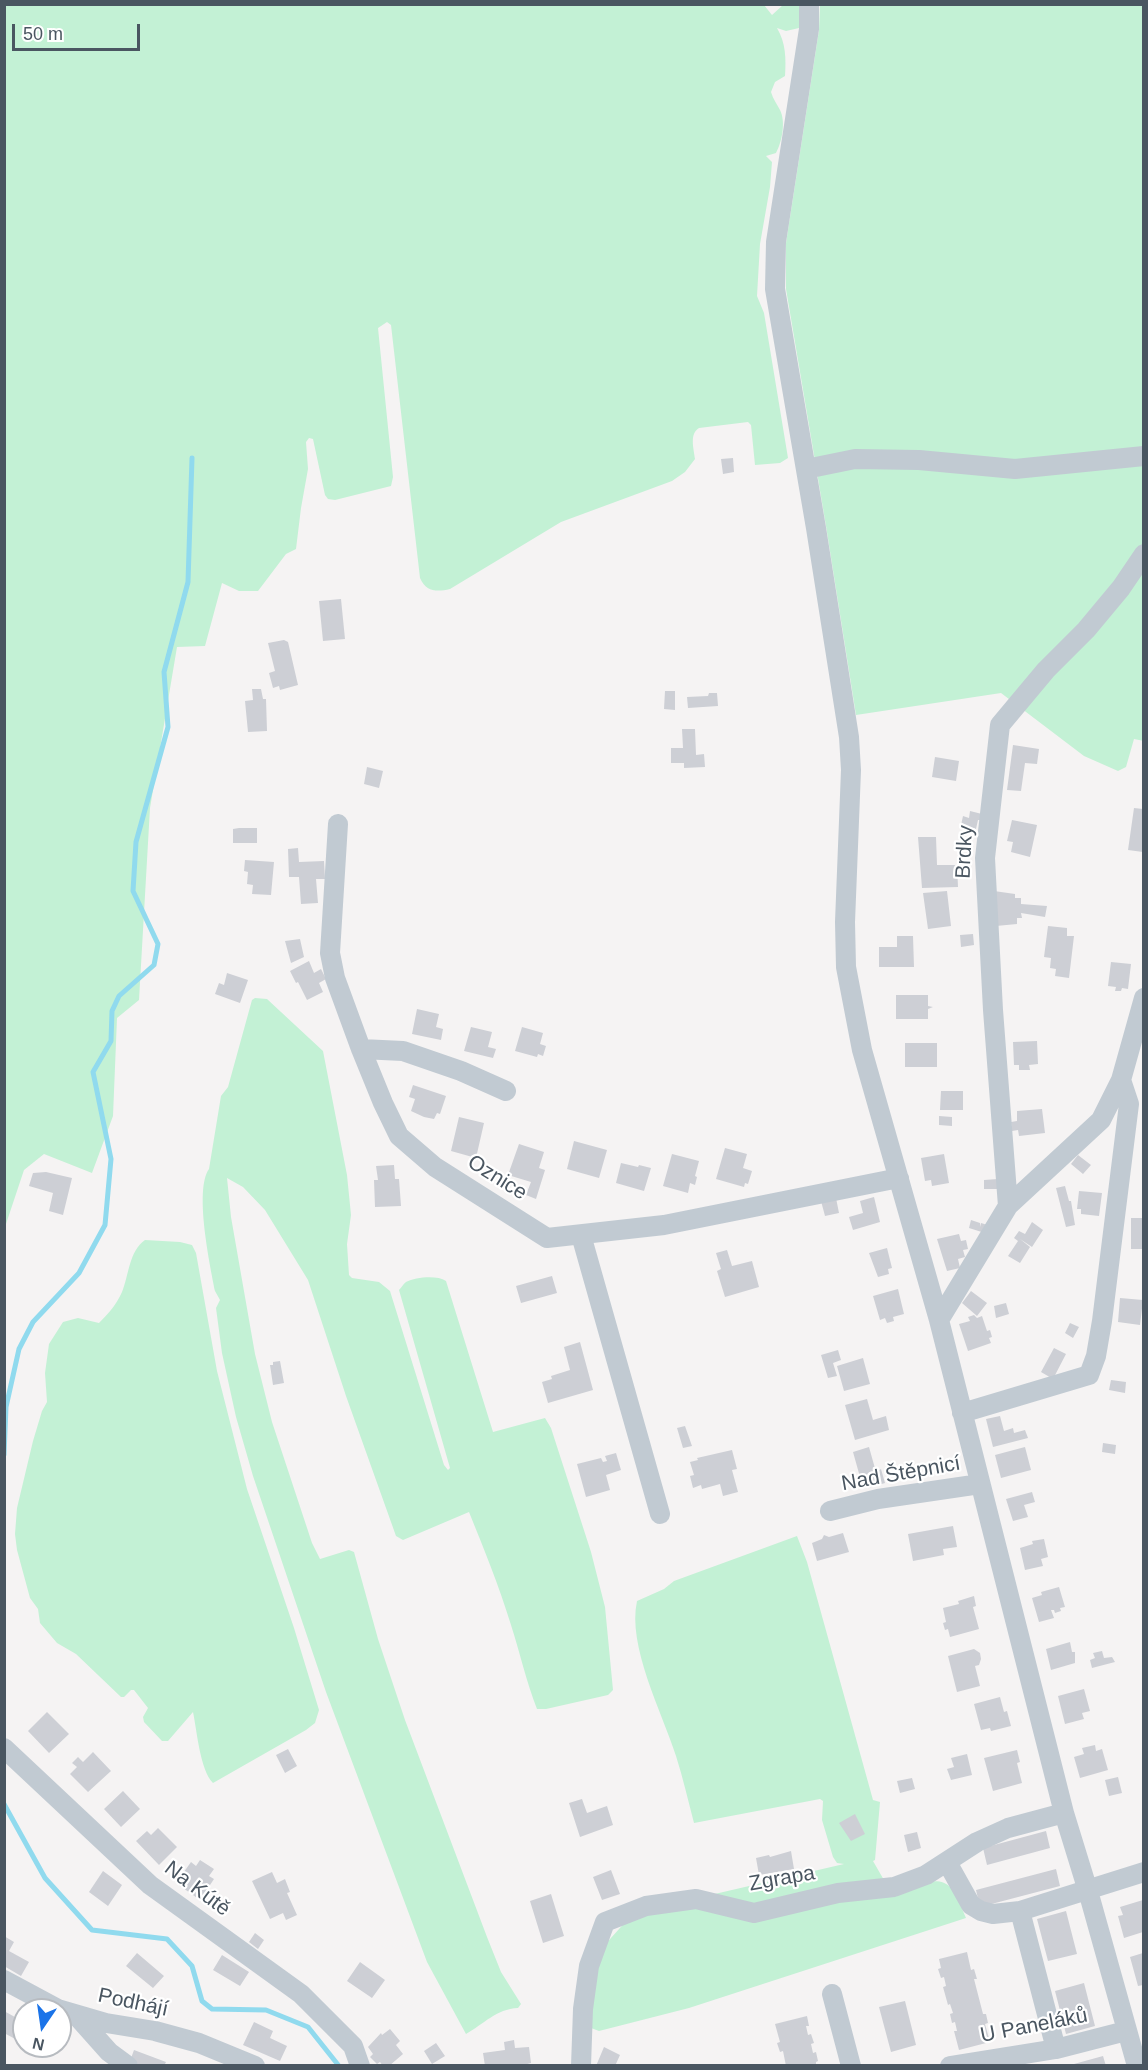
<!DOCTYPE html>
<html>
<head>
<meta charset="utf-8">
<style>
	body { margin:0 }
	#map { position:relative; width:1148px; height:2070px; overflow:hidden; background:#f5f3f3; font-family:Arial,sans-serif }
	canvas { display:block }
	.frame { position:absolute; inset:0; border:6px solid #4a5661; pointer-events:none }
	.north { position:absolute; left:12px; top:1998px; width:60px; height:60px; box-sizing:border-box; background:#fff; border:2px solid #b7bbc0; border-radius:50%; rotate:193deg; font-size:16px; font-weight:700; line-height:24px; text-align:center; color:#4a5661 }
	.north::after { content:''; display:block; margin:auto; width:21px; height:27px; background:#1a73e8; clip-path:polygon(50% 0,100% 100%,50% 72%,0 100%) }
	.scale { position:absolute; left:12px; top:24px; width:128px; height:27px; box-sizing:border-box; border:3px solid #4a5661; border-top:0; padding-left:8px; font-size:18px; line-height:21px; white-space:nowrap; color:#4a5661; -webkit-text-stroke:4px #fff; paint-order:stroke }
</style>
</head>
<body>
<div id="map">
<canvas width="1148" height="2070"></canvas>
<div class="frame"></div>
<div class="north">N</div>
<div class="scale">50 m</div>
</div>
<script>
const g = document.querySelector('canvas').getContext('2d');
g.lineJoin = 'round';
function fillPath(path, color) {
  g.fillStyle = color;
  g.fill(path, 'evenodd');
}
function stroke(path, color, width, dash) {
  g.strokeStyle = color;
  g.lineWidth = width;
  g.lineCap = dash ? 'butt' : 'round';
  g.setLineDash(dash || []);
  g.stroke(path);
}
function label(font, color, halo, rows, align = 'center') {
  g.font = font + ' Arial,sans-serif';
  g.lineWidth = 4.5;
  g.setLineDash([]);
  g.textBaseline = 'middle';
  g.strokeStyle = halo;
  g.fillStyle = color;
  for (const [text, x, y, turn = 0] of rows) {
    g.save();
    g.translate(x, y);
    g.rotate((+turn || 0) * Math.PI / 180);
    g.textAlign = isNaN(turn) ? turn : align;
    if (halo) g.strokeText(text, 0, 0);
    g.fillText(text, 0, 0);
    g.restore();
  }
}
fillPath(new Path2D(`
	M764,5L772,15L783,5H799V28L786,31L777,28C786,43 786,59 785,76L775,82L771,92C773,99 777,104 780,110C786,122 782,142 776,153L766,156L772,162L770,187L760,244L757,296L764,313L788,458L780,463L755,465L751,425L748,422L699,428C689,434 694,449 695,459L685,472L672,481L561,522L450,589C437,592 426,592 420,578L391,325L387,322L378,328L393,477L391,486L335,500L328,499L325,495L313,439L309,438L306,442L308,469L301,508L296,549L286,554L258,591H239L222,583L205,646L177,647L150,808L139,1000L117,1018L113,1116L92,1173L44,1154L24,1170L5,1227V5Z
	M820,5H1143L1144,741L1134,739L1126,767L1118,771L1084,756L1001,693L856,715L826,526L786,289V243L819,30Z
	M255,998L267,999L323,1051L347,1175L351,1215L347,1244L349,1275L352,1278L379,1282L390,1291L444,1465L448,1470L450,1468L399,1290C402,1287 403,1284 406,1282C416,1277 437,1275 446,1281L493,1432L545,1418L551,1428L591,1552L605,1607L613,1690L608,1695L546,1709H537C526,1681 520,1653 511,1625C499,1586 484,1549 469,1512L403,1540L396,1536L346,1396L308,1280L265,1210L243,1187L227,1178L231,1217L255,1354L272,1422L312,1543L320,1559L349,1550L354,1552L378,1639L405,1720L487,1937L501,1972L521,2004L518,2008C496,2009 484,2024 466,2034L427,1962L326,1692L253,1476L236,1417L222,1353L216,1308L220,1300L215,1291C210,1265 194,1190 209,1169L221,1096L228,1087L252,1000Z
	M145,1240L180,1242L192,1245L196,1253L217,1371L247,1489L294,1628L319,1710L315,1723L306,1730L213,1783C200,1770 197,1731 193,1712L168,1741H162L144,1722L143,1717L148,1708L134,1690H131L124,1697H121L76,1654L57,1643L40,1623L38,1609L30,1598L17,1550L15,1534L17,1508L33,1441L42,1411L47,1402L45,1373L49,1344L63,1322L78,1318L99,1323C109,1313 116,1305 122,1292C129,1275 129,1251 145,1240Z
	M797,1536L807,1562L873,1800L880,1802L875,1860L873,1861L892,1894C909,1889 937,1872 951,1888C958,1896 962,1909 966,1918L689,2008L599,2031L591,2028V1986L602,1948L628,1919L650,1909L844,1864L837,1863L833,1857L822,1820L823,1801L820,1799L694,1823C688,1800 683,1778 676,1756C662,1712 627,1646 637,1601L664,1589L674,1581Z`), '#c3f1d5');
stroke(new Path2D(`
	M4,1455L6,1407L19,1349L33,1322L79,1273L105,1225L111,1159L93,1072L111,1041L112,1011L119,996L154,965L158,944L133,891L136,842L168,727L164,672L188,582L192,458
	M4,1804L45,1878L92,1930L167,1939L192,1966L202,2001L212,2009L266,2010L308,2027L339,2066`), '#90daee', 5);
fillPath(new Path2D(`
	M733,458L734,472L723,474L721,459Z
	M341,599L345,639L323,641L319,601Z
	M284,640L288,642L298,685L280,690L279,686L273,688L269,673L275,671L268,643Z
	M252,689H261L263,699H266L267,731L248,732L245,701L253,700Z
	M665,691H675V710L664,709Z
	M709,693H717L718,706L688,708L687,697L708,696Z
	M682,729H695L696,755L704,754L705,767L684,768V763H671V748H683Z
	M1013,745L1039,749L1037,764L1025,763L1021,791L1007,790Z
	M935,757L959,761L956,781L932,777Z
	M367,767L383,771L379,788L364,784Z
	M1134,808L1143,809V852L1128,850Z
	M970,811L982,814L981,820H978L976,829L961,825L963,816L969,818Z
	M1012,820L1037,825L1030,857L1011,852L1013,842L1007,841Z
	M239,828H257V843H233V829Z
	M918,837H936L937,865H957L958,887L922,888Z
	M298,848L299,862L324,861L325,879H316L318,903L301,904L299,877H289L288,849Z
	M245,860L274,862L271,895L252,894L253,885L247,884L248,872L244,871Z
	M947,891L951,926L928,929L923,893Z
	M994,891L1015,894V898H1021V904L1047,906L1045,917L1021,913L1022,918H1017V924L996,926Z
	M1048,926L1067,928V936H1074L1069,978L1055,976L1056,969L1050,968L1051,958L1044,957Z
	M973,934L974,945L961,947L960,935Z
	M897,936H913L914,967H879V947H897Z
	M300,939L304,957L291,963L285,941Z
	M309,961L314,973L321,969L326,979L319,983L323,992L307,1000L298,982L296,983L290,971Z
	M1111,962L1131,964L1128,989L1122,988L1121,991H1115L1116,987L1108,986Z
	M227,973L248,980L240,1003L215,994L219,983L224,985Z
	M896,995H928V1006L933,1007L928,1009V1019H896Z
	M417,1009L439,1014L436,1027L443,1029L441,1040L412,1034Z
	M471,1027L492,1032L488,1047L496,1049L493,1058L464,1051Z
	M522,1027L543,1033L540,1044L546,1046L543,1056L538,1054L537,1057L515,1051Z
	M1037,1041L1038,1064L1029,1065L1030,1070H1019V1065H1014L1013,1042Z
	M905,1043H937V1067H905Z
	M413,1085L446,1096L440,1114L437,1113L434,1119L424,1117L411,1111L415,1099L409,1097Z
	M941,1091H963V1110H940Z
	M1042,1109L1045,1133L1019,1136L1018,1130L1012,1131L1011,1122L1017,1121V1111Z
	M939,1116L952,1117V1126L939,1125Z
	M459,1117L484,1123L476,1158L451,1151Z
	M574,1141L607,1150L599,1178L567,1169Z
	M519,1144L544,1152L539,1168L545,1170L536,1199L526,1195L531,1182L508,1175Z
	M725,1148L747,1154L743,1168L752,1171L748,1184L745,1183L744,1187L716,1179Z
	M672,1154L699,1161L695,1176L697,1177L695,1185L690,1183L688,1193L663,1186Z
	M944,1154L949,1183L932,1186L931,1180L925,1181L921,1158Z
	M1078,1155L1091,1165L1083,1174L1071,1164Z
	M621,1163L638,1167L639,1165L651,1168L644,1191L616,1183Z
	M394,1165L395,1179H399L401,1206L375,1207L374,1180H378L376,1166Z
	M46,1172L72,1178L63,1215L49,1211L53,1193L29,1186L33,1173Z
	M998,1179V1189H984V1180Z
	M1065,1186L1069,1201H1071L1075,1225L1066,1227L1056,1188Z
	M1079,1191L1102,1193L1099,1216L1081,1214V1209H1077Z
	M874,1197L880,1222L853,1230L849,1217L863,1213L860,1201Z
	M836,1198L839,1213L825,1216L821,1201Z
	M1131,1218H1143V1249H1131Z
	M971,1220L980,1223V1227L981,1223L991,1226L988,1234L969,1228Z
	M1032,1222L1043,1230L1032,1247L1020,1239L1030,1247L1020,1263L1008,1256L1018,1241L1014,1238L1019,1231L1025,1234Z
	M959,1234L961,1241L966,1240L968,1249L963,1250L965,1257L958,1259L960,1268L947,1271L937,1239Z
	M887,1248L892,1268L888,1269L889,1274L878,1277L869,1253Z
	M727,1250L732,1266L752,1261L759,1287L725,1297L717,1271L721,1269L716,1253Z
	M552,1276L557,1293L521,1303L516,1286Z
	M898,1289L904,1314L893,1317L894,1321L887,1323L885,1318L880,1320L873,1296Z
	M971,1291L987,1303L977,1316L962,1303Z
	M1120,1298L1143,1300L1140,1325L1118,1322Z
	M1006,1303L1009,1314L996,1318L994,1306Z
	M974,1315L977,1318L982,1316L987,1331L990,1330L992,1337L989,1338L991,1343L968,1351L959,1324L970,1321L968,1317Z
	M1070,1323L1079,1327L1073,1338L1065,1333Z
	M580,1342L593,1390L548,1403L542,1382L552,1379L551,1376L570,1370L564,1347Z
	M1054,1348L1066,1354L1053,1379L1041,1372Z
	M838,1350L841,1360L833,1363L837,1376L828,1378L821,1355Z
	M863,1358L870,1384L844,1391L837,1366Z
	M280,1361L284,1383L273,1385L270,1365H273V1362Z
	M1111,1380L1126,1382L1125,1393L1109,1390Z
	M867,1399L873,1420L886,1416L889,1430L855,1440L845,1405Z
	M1000,1416L1004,1431L1013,1428L1014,1433L1025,1430L1028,1438L993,1447L986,1419Z
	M685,1426L692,1446L683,1448L677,1428Z
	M1103,1443L1116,1445L1115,1454L1102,1452Z
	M869,1447L876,1472L881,1469L885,1483L868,1488L864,1475L860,1477L853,1452Z
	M1025,1447L1031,1470L1001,1478L995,1455Z
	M732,1450L737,1469L732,1470L738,1492L723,1496L720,1484L702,1489L701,1485L693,1488L690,1476L694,1475L690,1462L698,1460L697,1458Z
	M616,1453L621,1470L606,1475L610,1490L586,1497L577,1464L601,1458L603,1462L607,1461L605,1456Z
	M1032,1492L1035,1502L1024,1505L1028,1517L1013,1521L1006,1499Z
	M953,1526L957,1547L943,1549L944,1555L913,1561L908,1534Z
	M843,1533L849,1552L817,1561L812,1543L822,1539L824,1535L829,1537Z
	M1044,1539L1048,1557L1041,1559L1043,1566L1025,1570L1020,1548L1033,1544L1032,1541Z
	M1059,1587L1065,1607L1060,1608L1061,1611L1055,1613L1054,1610H1051L1054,1618L1039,1622L1032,1598L1042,1595L1041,1592Z
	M974,1596L976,1606L973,1607L979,1629L950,1637L948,1629L945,1630L943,1623L946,1622L943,1608L959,1604L958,1601Z
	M1070,1642L1072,1652H1075V1663L1051,1670L1046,1649Z
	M974,1649L980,1653L981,1659L979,1665L975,1666L980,1686L957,1692L948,1656Z
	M1102,1651L1104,1658L1112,1657L1115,1662L1092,1668L1090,1660L1095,1658L1093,1653Z
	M1084,1689L1090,1711L1082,1713L1084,1719L1065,1724L1058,1696Z
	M1000,1697L1004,1712L1007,1711L1011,1726L991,1731L990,1728L981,1730L974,1704Z
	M47,1712L69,1734L49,1753L28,1731Z
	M1095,1745L1096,1751L1102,1749L1108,1770L1080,1778L1074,1757L1084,1754L1082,1748Z
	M288,1749L297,1766L285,1773L276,1755Z
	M1017,1750L1020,1762L1017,1763L1022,1783L993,1791L984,1758Z
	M93,1752L111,1771L88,1792L70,1774L77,1767L72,1763L78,1757L83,1762Z
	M967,1754L972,1775L951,1780L947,1769L954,1767L951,1758Z
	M1118,1777L1122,1793L1109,1796L1105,1780Z
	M912,1778L915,1789L900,1793L897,1781Z
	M123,1791L140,1809L121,1827L104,1809Z
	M582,1799L587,1813L607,1806L613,1825L580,1837L569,1803Z
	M855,1814L865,1834L851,1841L839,1823Z
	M158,1828L177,1847L159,1865L136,1841L147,1831L151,1835Z
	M1046,1831L1050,1848L987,1865L983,1848Z
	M917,1832L921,1848L908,1852L904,1835Z
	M791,1851L794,1869L759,1875L756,1858L769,1855L770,1857Z
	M200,1860L214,1869L209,1876L214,1879L200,1900L176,1883L191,1862L196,1866Z
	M1056,1869L1060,1886L980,1907L976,1890Z
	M611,1870L620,1894L602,1900L593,1877Z
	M103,1871L122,1885L108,1906L89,1892Z
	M272,1872L277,1883L285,1879L290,1892L287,1893L297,1915L286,1920L283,1913L270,1919L252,1881Z
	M551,1894L564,1936L543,1943L530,1901Z
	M1143,1900V1932L1124,1938L1118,1916L1123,1915L1120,1907Z
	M1066,1911L1077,1954L1048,1961L1037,1919Z
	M255,1933L264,1940L258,1949L249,1942Z
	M4,1936L14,1942L9,1951L29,1962L21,1976L4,1966Z
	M967,1952L971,1970L974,1969L977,1979H974L983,2014H986L988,2023L985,2024L990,2042L959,2050L954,2031H957L955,2022L952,2023L950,2014L953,2013L950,2004L948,2005L943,1987L946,1986L944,1977L941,1978L938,1969L941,1968L939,1959Z
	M137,1953L164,1976L153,1988L126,1966Z
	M1143,1953V1985L1138,1986L1130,1957Z
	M222,1955L249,1972L240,1986L213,1970Z
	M360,1962L385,1980L372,1998L347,1981Z
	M1084,1983L1095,2026L1066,2034L1055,1991Z
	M905,2001L916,2045L891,2052L879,2007Z
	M4,2011L24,2022V2040L21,2038L19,2041L4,2033Z
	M807,2016L809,2026H806L808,2035L811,2034L814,2043L811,2044L813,2053L816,2052L818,2061L816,2062V2066H786L783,2051L780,2052L777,2043L780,2042L775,2024Z
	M254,2022L273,2031L270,2038L287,2046L280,2061L243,2045Z
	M390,2029L400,2041L396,2045L403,2054L389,2066H383L380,2062L377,2064L370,2057L373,2054L368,2047L381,2033L382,2035Z
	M514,2040L515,2048L529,2047L531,2063L520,2066H485L483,2053L505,2050L504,2042Z
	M436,2043L445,2056L432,2064L424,2051Z
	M604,2047L620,2055L615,2066H596Z
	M134,2050L166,2062L164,2066H143L130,2061Z
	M1103,2056L1106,2066H1075L1074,2064Z`), '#cdcfd5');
stroke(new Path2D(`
	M809,4V29L776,242L775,289L816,528L849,737L851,770L845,922L846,967L862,1050L939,1320L1064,1813L1088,1891L1137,2066
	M806,469L855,459L919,460L1015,469L1144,456
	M338,824L330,953L335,978L361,1049L383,1103L399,1136L435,1167L547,1238L664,1225L899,1178
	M361,1049L403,1051L461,1071L506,1091
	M1008,1206L993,1010L985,858L1000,725L1046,670L1086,630L1121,588L1144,554
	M581,1235L660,1514
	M939,1320L1008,1206L1101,1120L1121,1080L1144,998
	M962,1413L1089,1375L1096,1356L1102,1321L1129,1104L1121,1080
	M830,1511L878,1499L980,1484
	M4,1748L150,1885L301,1994L353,2046L360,2066
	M947,1862L971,1905L981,1911L993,1914L1020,1911L1144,1872
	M1020,1911L1056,2049
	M4,1980L58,2009L106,2023L155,2031L199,2043L255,2066
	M832,1994L851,2066
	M76,2015L109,2052L128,2066
	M581,2066L583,2009L589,1966L605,1922L646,1906L696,1899L754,1913L838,1893L894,1887L926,1875L977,1842L1008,1828L1064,1813
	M950,2066L1056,2049L1126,2031`), '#c1cad2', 20);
label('21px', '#4a5661', '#fff', [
	["Brdky",965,852,-87],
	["Oznice",497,1178,32],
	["Nad Štěpnicí",901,1474,-10],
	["Zgrapa",782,1879,-10],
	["Na Kútě",197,1889,37],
	["Podhájí",133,2003,12],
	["U Paneláků",1034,2026,-11]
]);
</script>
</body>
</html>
